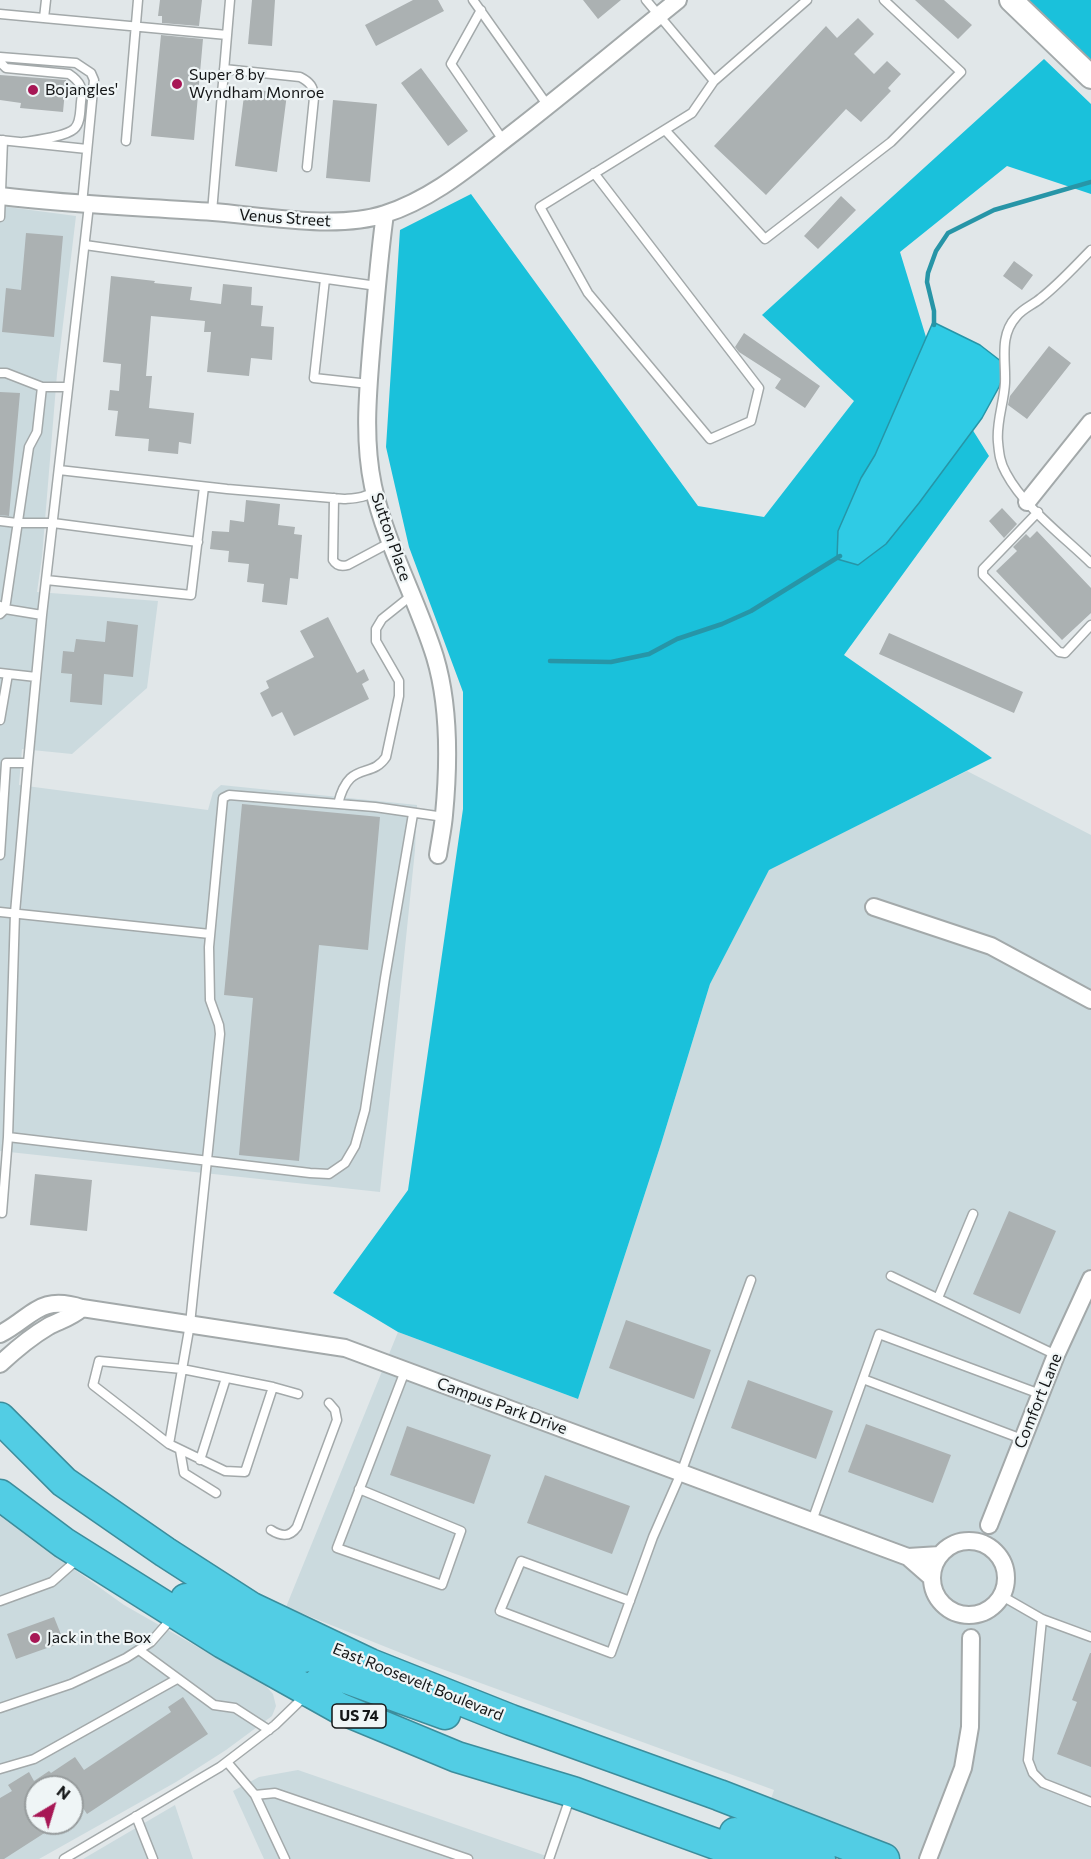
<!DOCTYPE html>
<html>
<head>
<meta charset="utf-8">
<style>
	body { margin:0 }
	#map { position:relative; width:1091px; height:1859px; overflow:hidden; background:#e1e7e9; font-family:Commissioner,sans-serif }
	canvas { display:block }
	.north { position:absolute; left:24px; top:1775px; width:60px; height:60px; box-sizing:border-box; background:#eff5f6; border:2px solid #979c9d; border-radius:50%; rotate:38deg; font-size:16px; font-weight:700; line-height:24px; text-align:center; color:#141617 }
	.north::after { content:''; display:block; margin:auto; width:21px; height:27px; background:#a71755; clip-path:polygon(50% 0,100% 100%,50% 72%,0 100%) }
</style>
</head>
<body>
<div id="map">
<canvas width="1091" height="1859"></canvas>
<div class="north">N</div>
</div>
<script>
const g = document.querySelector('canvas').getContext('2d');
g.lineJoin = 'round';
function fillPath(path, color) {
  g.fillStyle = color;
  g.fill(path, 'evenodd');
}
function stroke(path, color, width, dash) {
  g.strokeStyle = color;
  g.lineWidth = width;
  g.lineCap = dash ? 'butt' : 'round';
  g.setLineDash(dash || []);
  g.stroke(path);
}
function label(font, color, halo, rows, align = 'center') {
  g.font = font + ' Commissioner,sans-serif';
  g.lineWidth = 4.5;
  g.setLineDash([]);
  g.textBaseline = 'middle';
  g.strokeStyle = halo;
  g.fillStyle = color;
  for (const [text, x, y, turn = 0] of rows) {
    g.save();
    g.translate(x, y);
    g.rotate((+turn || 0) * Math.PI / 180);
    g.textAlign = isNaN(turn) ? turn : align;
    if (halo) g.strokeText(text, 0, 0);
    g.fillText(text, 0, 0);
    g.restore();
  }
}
fillPath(new Path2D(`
	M0,206L76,216L57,374L42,557L37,592L158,601L147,688L72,754L22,749L19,785L208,810L213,792L221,785L417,805L415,850L380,1192L0,1151Z
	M967,771L1091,835V1859H751L774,1790L431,1665L286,1607L398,1332L578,1399L661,1144L710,984L769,869Z
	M0,1516L124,1605L266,1686L273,1694L276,1706L272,1716L226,1750L176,1782L39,1859H0ZM36,1787H72V1823H36Z
	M298,1770L555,1859H264L233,1791L259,1777Z
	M175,1805L193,1859H83Z`), '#cbdade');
fillPath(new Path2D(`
	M1024,0H1091V65Z
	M1044,59L1091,104V194L1007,166L900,252L937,373L989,456L844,655L992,758L769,870L710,984L661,1144L578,1399L398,1332L333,1293L408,1190L463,809V692L409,547L386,447L400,230L471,194L698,506L764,517L854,401L762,315Z`), '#1ac1db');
const water = new Path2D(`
	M933,322L980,345L1002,362L1004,374L999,387L982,418L919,503L886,544L858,565L837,559L838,531L861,478L875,455Z`);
fillPath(water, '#2fcbe5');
stroke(water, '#2795a7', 1.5);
stroke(new Path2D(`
	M934,325V311L927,282L928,273L936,251L948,233L994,210L1091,182
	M550,661L611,662L649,654L677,639L722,624L751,611L840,556`), '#2795a7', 4.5);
fillPath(new Path2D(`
	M160,0H202L199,26L162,23V16H158Z
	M252,0H275L272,46L248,44Z
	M413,0H438L444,11L376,46L365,25Z
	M583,0H621L598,19Z
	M915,0H944L972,25L958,39Z
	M858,18L874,34L854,54L874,74L887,61L901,74L888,88L891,91L861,122L846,109L766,195L714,146L826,26L837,38Z
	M161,35L203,39L194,140L151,136Z
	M421,68L468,131L448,146L401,83Z
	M0,75L66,80L63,112L20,108L21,103L0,100Z
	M245,88L287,94L277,172L235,166Z
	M333,100L377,104L370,182L326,178Z
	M841,196L856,210L818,249L804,236Z
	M26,233L63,236L54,337L2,332L6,288L21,290Z
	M1014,261L1033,275L1022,290L1003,276Z
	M111,276L155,281L154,283L192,287L190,300L221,304L223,284L252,287L251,305L263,306L261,326L274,327L272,360L251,358L249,376L207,372L211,332H204L205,321L151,316L146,376H152L149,408L194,413L191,444L179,442L178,454L148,451L149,439L115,436L118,411L108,410L110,390L119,391L121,364L103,362Z
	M744,333L820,386L805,408L775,388L781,379L739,352L735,347Z
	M1049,346L1071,363L1027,419L1008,405L1010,396Z
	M0,392L20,393L9,516L0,515Z
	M246,500L280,504L278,525L295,527L294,534L302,535L298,579L290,578L287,605L262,602L264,584L247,582L249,564L228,562L229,551L210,549L212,531L229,532L230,520L244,522Z
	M1002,508L1017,524L1004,538L989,521Z
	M1037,531L1091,588V613L1062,640L996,571L1017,551L1013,547L1026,534L1030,538Z
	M328,617L357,673L364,669L369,680L362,684L369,699L294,736L282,712L272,717L260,693L269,688L266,681L314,657L300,631Z
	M107,621L138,625L133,677L104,674L102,705L70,702L72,674L61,673L63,651L74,652L76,639L105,642Z
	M889,633L1023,692L1014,713L879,654Z
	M242,804L380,817L368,950L319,945L299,1161L239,1155L253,998L224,995Z
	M35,1174L92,1180L87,1231L30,1225Z
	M1009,1211L1056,1231L1020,1314L973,1294Z
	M626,1320L711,1350L694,1399L609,1368Z
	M748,1380L833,1411L816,1459L731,1428Z
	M866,1424L951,1455L933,1503L848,1472Z
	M407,1426L491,1455L474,1504L390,1475Z
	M545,1475L630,1506L612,1554L527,1523Z
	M54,1617L64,1642L16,1659L7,1634Z
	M1090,1653H1091V1767L1057,1754L1077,1702L1072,1700Z
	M183,1697L208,1734L87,1814L83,1808L72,1815V1787H36V1823H60L4,1859H0V1798L12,1791L8,1785L29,1772L34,1781L49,1771L51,1773L75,1757L84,1770L171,1712L168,1707Z`), '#abb1b2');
const lane = new Path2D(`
	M473,0L548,106
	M481,10L451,64L503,140
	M0,14L227,35
	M44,18L46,0
	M0,57L76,63L91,73L94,80L82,204
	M0,62L6,68L69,74C81,82 83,88 81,102C80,110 81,123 74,129C65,137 36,140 23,142
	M224,69L300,77C310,82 314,87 314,98L307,167
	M714,81L807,0
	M665,130L765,239L891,142L961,72L884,0
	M0,140L87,149
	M126,141L138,0
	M594,173L759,388L751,421L710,439L588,293L540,207L692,113L714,81L646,0
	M212,212L230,0
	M0,217L3,140
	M85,245L377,286
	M1091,250C1075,266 1059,284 1041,298C1033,305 1023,308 1016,317C999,336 1006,360 1005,383C1004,403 996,422 998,442C999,453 1000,463 1006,473C1024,507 1063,536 1091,563
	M325,279L314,378L369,384
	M0,373H6L42,387H68
	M59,470L227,489L344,499C356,498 366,498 375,490
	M334,498L333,560C336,565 341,567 348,565L391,542
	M1038,512L983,569V575L1059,652L1065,653L1091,625
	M0,521L17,523H53L198,542
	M46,580L191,595L204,487
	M0,606L5,609L42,615
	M0,614L5,609L29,447L37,432L42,387
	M0,673L36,677
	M0,720L8,674
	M338,804C349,759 371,780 386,757L399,696V681L376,641V629L382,619L412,595
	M0,855L6,763H28
	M0,912L210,934
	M8,1137L310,1173L329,1174L345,1163L355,1146L365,1110L385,978L413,814
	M2,1213L8,1137L15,913L28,763L42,615L89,205
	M891,1276L1056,1355
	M938,1298L973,1214
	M863,1379L1022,1439
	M298,1394L273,1387L182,1369L99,1361L93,1385L169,1444L190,1324L220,1034L219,1025L210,1000L209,947L223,798L229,795L375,807L444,817
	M169,1444L225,1471L245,1472L273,1387
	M180,1450L184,1473L216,1493
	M200,1460L226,1378
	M359,1489L461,1531L442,1585L337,1548L405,1371
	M812,1521L879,1334L1040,1394
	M271,1530C282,1537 290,1537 297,1527L337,1420L335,1410L329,1403
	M1002,1596L1042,1619L1091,1637
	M0,1601L52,1582L78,1559
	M630,1601L521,1561L500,1611L611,1653L653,1537L681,1473L751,1280
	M1042,1619L1028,1760L1033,1773L1043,1783L1091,1802
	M139,1650L214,1705L235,1708L269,1730
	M0,1708L71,1684L126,1658L151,1642L172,1618
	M227,1762L255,1795L285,1859
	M0,1769L34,1759L177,1679
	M255,1795L275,1793L468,1859
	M136,1816L153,1859
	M64,1859L220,1767L275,1725L305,1696
	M549,1859L571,1795`);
const street = new Path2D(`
	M0,196C71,205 142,207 213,212C264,216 337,230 385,214C432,199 469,167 508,137C565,93 621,46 678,0
	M385,214C379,256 376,299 372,341C368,390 363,438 373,486C386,545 417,599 435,657C450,707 449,763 444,815C443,828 440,841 438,855
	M1027,502L1091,422
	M874,907L991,946L1091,1000
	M0,1334C33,1317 39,1294 82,1308L345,1348L908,1557
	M0,1364C15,1350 32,1336 49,1326C61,1320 72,1317 82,1308
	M989,1525L1056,1355L1091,1279
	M932 1578a37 37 0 1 1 74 0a37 37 0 1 1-74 0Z
	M932,1578L908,1557L940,1555
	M928,1859L963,1768L970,1727L971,1638`);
const secondary = new Path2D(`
	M1011,0L1091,77`);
const highway = new Path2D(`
	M0,1418L64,1482L165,1552L252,1608L370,1664L511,1720L719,1795L884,1859
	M0,1495L64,1543L223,1643L339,1708L457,1757L573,1792L757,1859
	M186,1599L298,1658L314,1655L335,1648
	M310,1692C322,1679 325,1674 343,1677L445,1714
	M735,1833L820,1859`);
stroke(lane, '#a3a9aa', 11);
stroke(street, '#a3a9aa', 20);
stroke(secondary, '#a3a9aa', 26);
stroke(highway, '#3c8d9c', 33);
stroke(lane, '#fff', 8);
stroke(street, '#fff', 16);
stroke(secondary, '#fff', 22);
stroke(highway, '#52cde4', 30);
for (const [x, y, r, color] of [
	[177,84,6,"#a71755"],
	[33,90,6,"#a71755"],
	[35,1638,6,"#a71755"]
]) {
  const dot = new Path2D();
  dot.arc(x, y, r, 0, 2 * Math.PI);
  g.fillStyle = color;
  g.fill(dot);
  stroke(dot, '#eff5f6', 2);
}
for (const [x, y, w] of [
	[359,1716,54]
]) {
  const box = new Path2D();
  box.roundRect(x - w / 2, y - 12, w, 24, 4.5);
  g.fillStyle = '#eff5f6';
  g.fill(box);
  stroke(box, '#141617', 1.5);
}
label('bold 15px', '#141617', null, [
	["US 74",359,1716]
]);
label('16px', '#141617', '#eff5f6', [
	["Super 8 by",189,75],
	["Wyndham Monroe",189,93],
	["Bojangles'",45,90],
	["Jack in the Box",47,1638]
], 'left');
label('16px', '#141617', '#eff5f6', [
	["Venus Street",285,218,4],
	["Sutton Place",391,537,71],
	["Comfort Lane",1038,1401,-68],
	["Campus Park Drive",502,1406,20],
	["East Roosevelt Boulevard",418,1682,22]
]);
</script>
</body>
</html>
